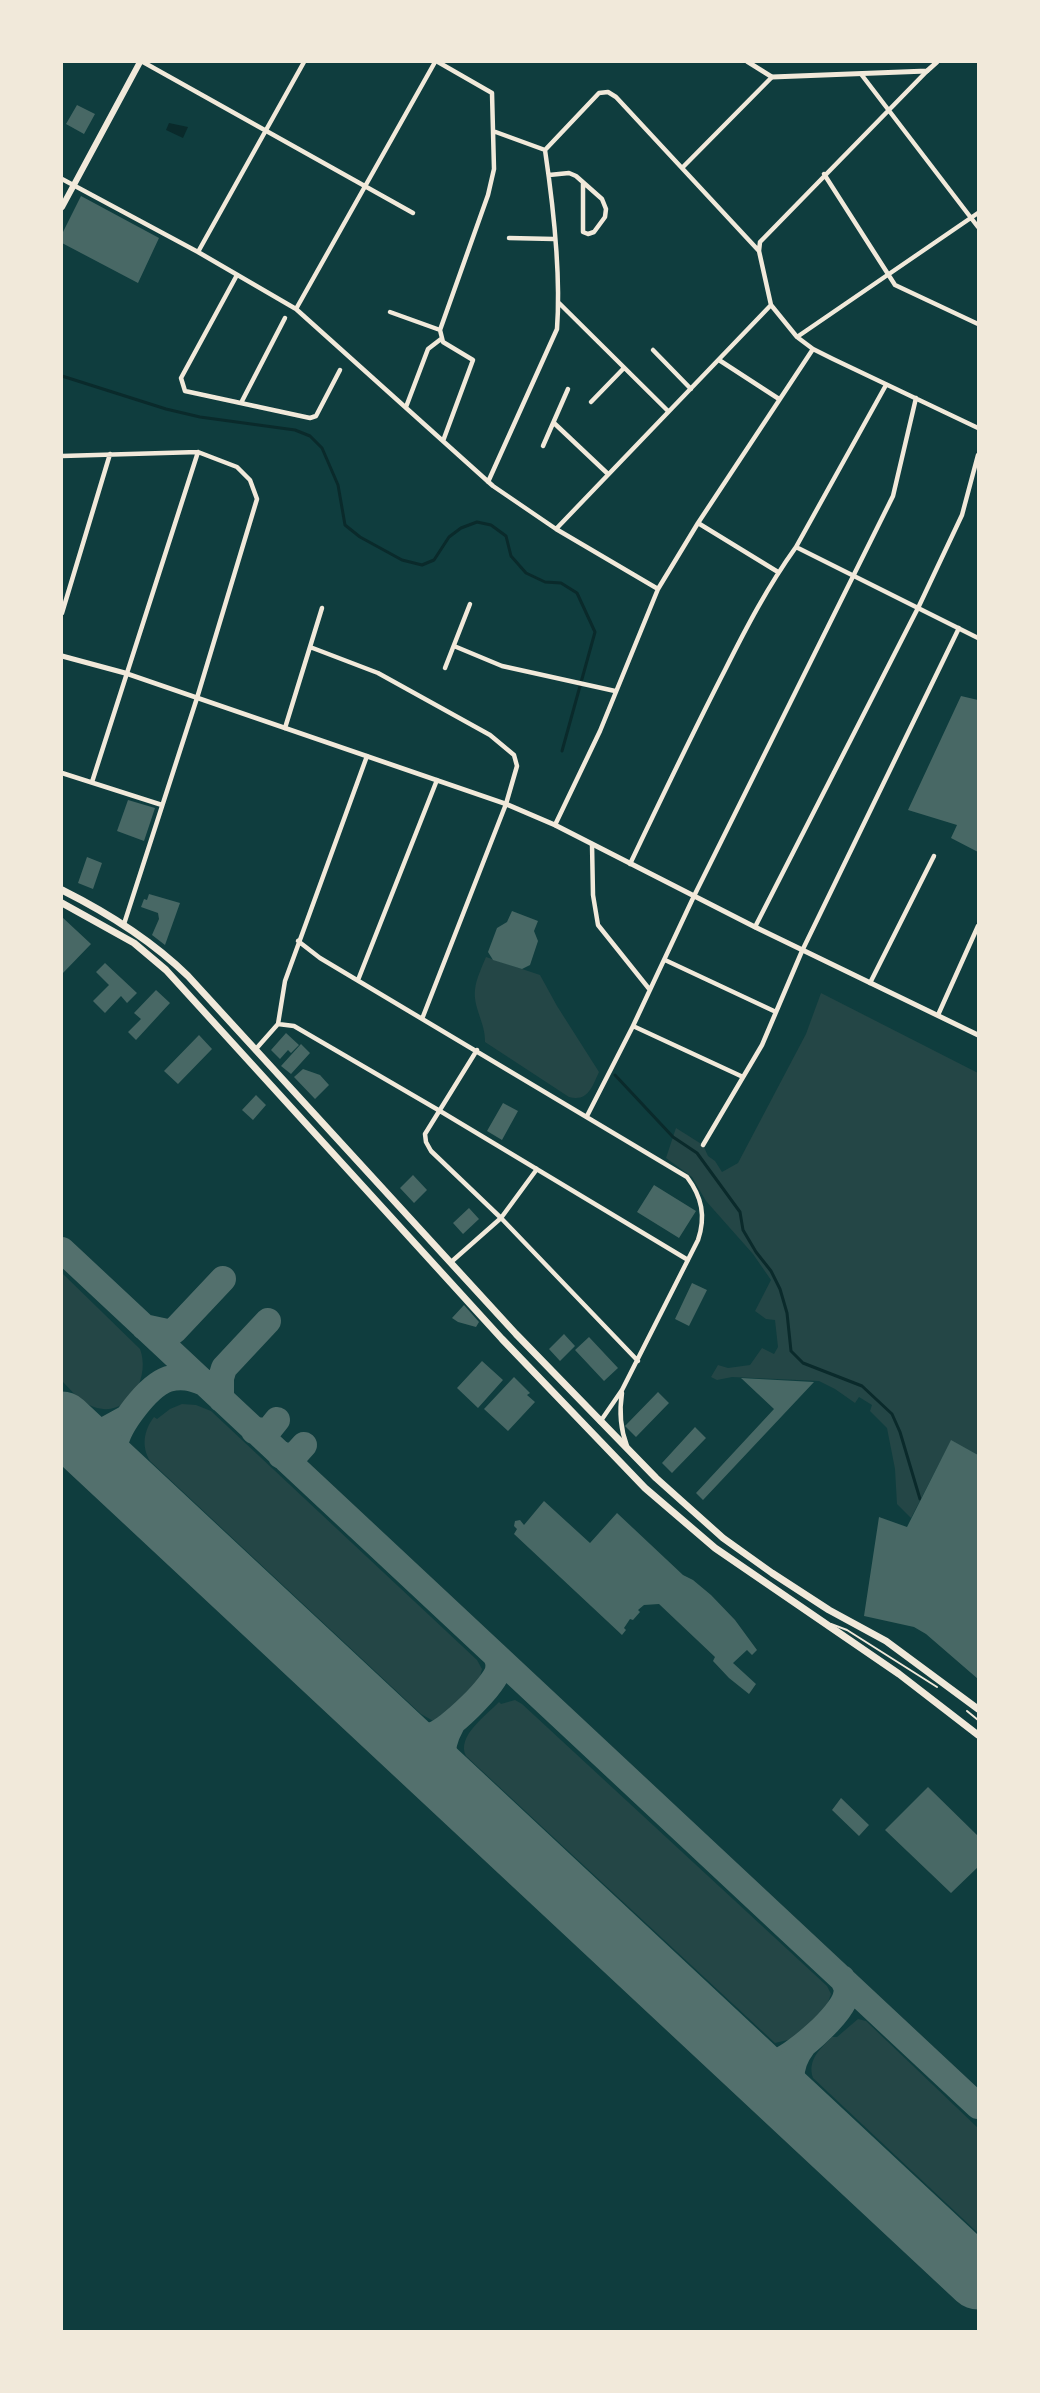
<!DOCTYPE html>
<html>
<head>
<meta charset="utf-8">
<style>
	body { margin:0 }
	#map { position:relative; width:1040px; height:2393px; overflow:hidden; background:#0f3d3e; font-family:"Roboto Condensed",sans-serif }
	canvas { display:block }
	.frame { position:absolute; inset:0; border:63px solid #f1e9da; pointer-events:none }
</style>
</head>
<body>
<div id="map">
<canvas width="1040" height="2393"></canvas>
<div class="frame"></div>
</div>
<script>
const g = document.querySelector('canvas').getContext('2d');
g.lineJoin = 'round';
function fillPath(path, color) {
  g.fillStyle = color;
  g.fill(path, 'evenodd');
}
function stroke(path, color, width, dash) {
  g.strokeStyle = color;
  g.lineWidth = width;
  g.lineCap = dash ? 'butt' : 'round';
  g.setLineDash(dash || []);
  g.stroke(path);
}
fillPath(new Path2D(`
	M486,957L540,975L557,1006L599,1072C592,1087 588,1102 569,1097L485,1042C486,1024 473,1008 475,990C476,979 482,967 486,957Z
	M821,993L978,1073V1455L951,1441L911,1518L897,1504L895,1469L887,1428L870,1411L872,1405L859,1397L855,1403L835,1389L819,1381L732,1377L717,1380L711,1377L718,1365L728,1368L750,1365L762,1348L774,1354L778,1347L775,1320L766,1319L755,1311L771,1280L753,1254L706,1201L692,1177L666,1158L676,1128L703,1145L708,1156L715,1161L722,1172L738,1163L806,1034Z
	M62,1273L140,1349C151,1378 128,1419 94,1407C81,1403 71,1390 62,1381Z
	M182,1404L196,1405L211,1411L477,1660L482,1669L479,1680L474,1687L476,1689L448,1718L435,1722L421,1714L150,1461C141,1446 144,1430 154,1417L157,1419L170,1409Z
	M515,1700L522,1704L827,1986L831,1994L826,2008L796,2038L775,2043L466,1756C456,1736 487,1715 499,1702L501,1704Z
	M858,2019L866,2021L978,2128V2233L813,2078C807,2060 820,2049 832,2037H837Z`), '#244646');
fillPath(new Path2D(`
	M169,123L188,127L183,138L166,130Z`), '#0a2a2b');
stroke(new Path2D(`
	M62,376L166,409L200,417L295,430L310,436L322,448L338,485L345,525L360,537L402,560L422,565L434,560L449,537L461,528L477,522L491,525L506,536L511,556L526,573L545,582L561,583L577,593L595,632L562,751
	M615,1075L673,1137L697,1153L740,1212L743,1230L756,1252L771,1271L780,1289L787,1313L791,1351L803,1363L862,1386L892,1414L900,1432L920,1499`), '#0a2a2b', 3);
stroke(new Path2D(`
	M62,1250L978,2106
	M144,1327L167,1332L174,1331L223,1279
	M221,1399V1378L224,1368L268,1321
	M69,1430H105L125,1419
	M254,1431L269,1430L277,1420
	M281,1456L295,1455L304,1445
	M125,1483C120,1472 114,1460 115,1447C117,1426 148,1386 168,1379C182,1375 192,1378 204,1383
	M452,1724C435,1755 443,1770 462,1797
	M387,1727C402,1732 416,1739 432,1735C448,1731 495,1685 498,1670C499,1665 498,1660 496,1656
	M740,2056C750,2060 761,2065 772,2063C791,2060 843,2014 846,1995C848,1988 845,1984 842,1978
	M801,2112C790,2089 786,2068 803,2046`), '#53706d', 26);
stroke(new Path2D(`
	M62,1423L978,2278`), '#53706d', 63);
fillPath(new Path2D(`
	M77,105L95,114L84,134L66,124Z
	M81,196L159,238L138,283L62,243V234Z
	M961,696L978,700V852L951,838L957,825L908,810Z
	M128,800L155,808L144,841L117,831Z
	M87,857L102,863L93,889L78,883Z
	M149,894L180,903L165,945L152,935L159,919L158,913L141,907L144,899L147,900Z
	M512,911L538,921L534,931L538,941L530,965L522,969L493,960L488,952L497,928L507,922Z
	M62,917L91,944L62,974Z
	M105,963L137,993L127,1003L121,996L105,1013L93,1001L109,985L96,972Z
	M156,990L170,1003L136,1040L128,1032L141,1019L134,1013Z
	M286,1033L299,1045L291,1053L288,1050L280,1059L271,1050Z
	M199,1035L212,1049L178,1084L164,1071Z
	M301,1044L310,1053L291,1074L281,1066Z
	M303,1069L320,1075L329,1085L315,1099L294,1077Z
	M256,1095L266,1105L253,1120L242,1110Z
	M503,1103L518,1111L502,1140L487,1131Z
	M413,1175L427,1190L414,1203L400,1188Z
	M654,1185L696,1211L679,1238L637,1212Z
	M469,1208L479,1219L463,1234L453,1223Z
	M692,1283L707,1290L689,1326L675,1319Z
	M464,1305L479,1322L476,1327L458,1322L452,1318Z
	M564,1334L575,1346L560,1361L549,1349Z
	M589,1337L618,1368L604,1381L575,1350Z
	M482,1361L503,1380L478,1408L457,1388Z
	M514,1377L530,1393L527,1395L535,1402L508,1431L484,1409Z
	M741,1378L814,1382L703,1500L696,1493L774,1409Z
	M658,1392L669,1403L636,1437L625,1426Z
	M695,1427L706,1438L672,1473L662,1463Z
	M951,1440L978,1455V1679L926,1634L914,1627L864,1616L879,1517L907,1527Z
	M544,1501L590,1543L617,1513L683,1575L693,1580L711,1595L735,1620L757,1650L752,1655L747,1650L733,1663L756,1684L749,1694L729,1678L713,1661L715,1657L659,1604L644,1605L638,1610L640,1612L633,1620L630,1619L624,1628L626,1630L622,1635L514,1534L517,1529L514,1526L515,1521L520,1520L524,1525Z
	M928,1787L978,1836V1867L951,1893L885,1830Z
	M841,1798L869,1825L859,1836L832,1810Z`), '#486865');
stroke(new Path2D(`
	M831,1624L847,1630L937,1687
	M967,1711L978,1720`), '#f1e9da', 2);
stroke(new Path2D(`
	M143,62L413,213
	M438,62L492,93L494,169L488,195L440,330L443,342L473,360L443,441
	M861,74L978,227
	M493,131L545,150L599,93L608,92L616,97L759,251L771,305L797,337L813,349L833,359L978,428
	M682,168L772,77
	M824,174L895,285L978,324
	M549,175L569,173L576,176L602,199L606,209L605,217L594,232L588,234L583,232V183
	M62,179L198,252L296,309L493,486L556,529L658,589
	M509,238L554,239
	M759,251L760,242L927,71
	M198,252L304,62
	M237,275L181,378L185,391L310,418L316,416L340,370
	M559,303L668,411
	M296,309L435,62
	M390,312L440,330
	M797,337L978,213
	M653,350L691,389
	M719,360L779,399
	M591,402L624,368
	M241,403L285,318
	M406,407L428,349L441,339
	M554,423L608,474
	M543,446L568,389
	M62,456L198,452L237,467L250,480L257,499L197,698L124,924
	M488,482L557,329C561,275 553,204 545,150
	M698,523L778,572
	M556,529L771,305
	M796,547L978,638
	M62,613L110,454
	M454,646L502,666L615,691
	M310,647L378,673L490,735L514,755L517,766L506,804L422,1019
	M445,668L470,604
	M285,728L322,608
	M62,773L162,805
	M92,782L198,452
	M555,825L600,731L658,589L698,523L813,349
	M592,844L593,895L598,925L650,990
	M630,864C661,799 692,734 725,670C746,628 768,586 796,547L886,385
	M755,927L919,606L962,515L978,455
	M298,941L320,958L687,1177C702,1197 706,1216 698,1240L622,1390L600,1422
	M665,960L776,1012
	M358,980L437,780
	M870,983L934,856
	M938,1015L978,926
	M278,1024L294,1026L440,1111L688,1260
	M633,1026L743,1077
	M255,1050L278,1024L285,981L367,756
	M477,1050L425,1134L426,1142L431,1151L501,1218L638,1361
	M587,1116L633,1026L694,896L893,496L916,398
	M703,1145L762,1045L802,951L959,628
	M450,1263L501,1218L537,1169
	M622,1393C619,1412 620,1428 627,1446`), '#f1e9da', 4.5);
stroke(new Path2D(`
	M748,62L772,77L927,71L937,62
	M62,656L125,673L506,804L555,825L755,927L978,1035`), '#f1e9da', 5);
stroke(new Path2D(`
	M62,207L140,62`), '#f1e9da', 6);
stroke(new Path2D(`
	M62,890C108,913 150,939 188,976L516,1334L656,1478L723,1538L772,1573L829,1610L886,1641L978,1709
	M62,903L134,943L166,970L502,1339L645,1488L715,1548L899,1674L978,1735`), '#f1e9da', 7);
</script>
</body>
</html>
